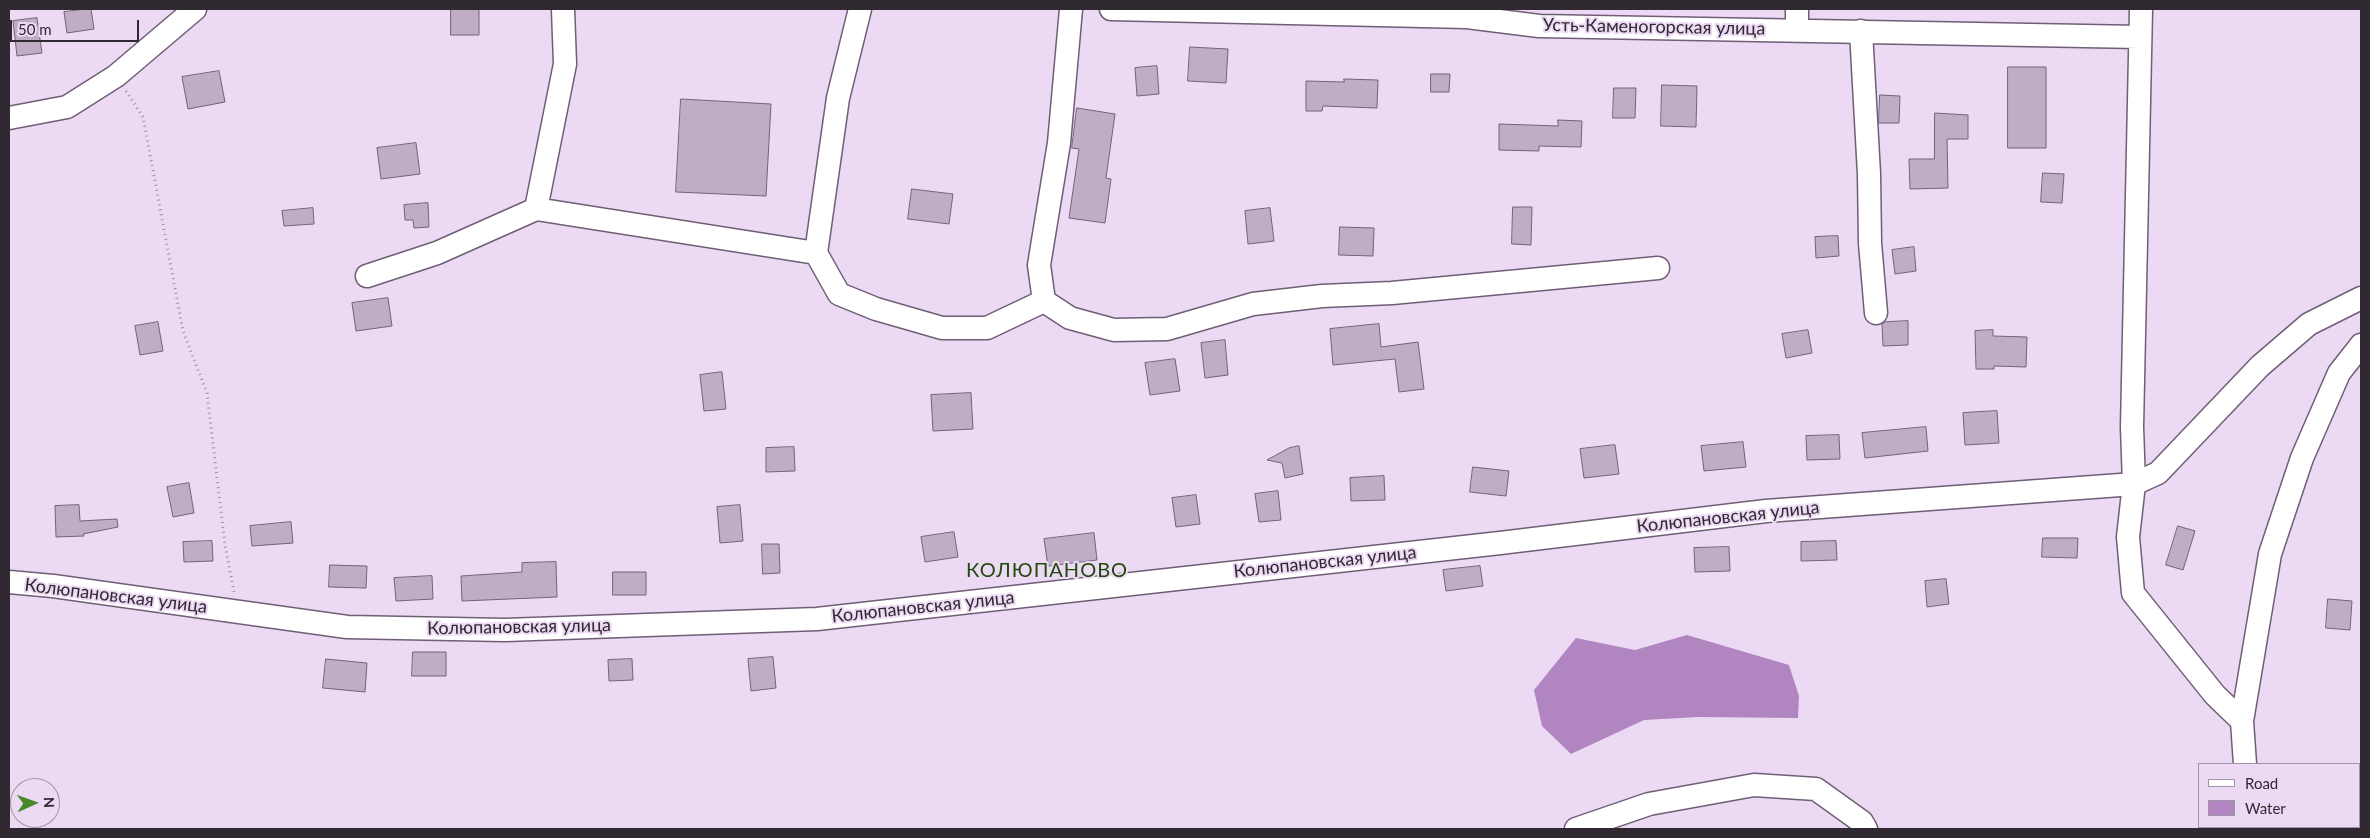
<!DOCTYPE html>
<html>
<head>
<meta charset="utf-8">
<style>
	body { margin:0 }
	#map { position:relative; width:2370px; height:838px; overflow:hidden; background:#ecd9f3; font-family:Lato,sans-serif }
	canvas { display:block }
	.frame { position:absolute; inset:0; border:10px solid #302932; pointer-events:none }
	.legend { position:absolute; left:2198px; top:763px; width:162px; height:65px; box-sizing:border-box; background:#ecd9f3; border:1px solid #a193a6; margin:0; padding:6px 9px; list-style:none; font-size:15px; color:#302932 }
	.legend li { display:flex; align-items:center; gap:10px; height:25px }
	.legend b { width:25px; border:1px solid #a193a6 }
	.north { position:absolute; left:10px; top:778px; width:50px; height:50px; box-sizing:border-box; background:#ecd9f3; border:1px solid #a193a6; border-radius:50%; rotate:88deg; font-size:14px; font-weight:700; line-height:20px; text-align:center; color:#302932 }
	.north::after { content:''; display:block; margin:auto; width:18px; height:22px; background:#4a892a; clip-path:polygon(50% 0,100% 100%,50% 72%,0 100%) }
	.scale { position:absolute; left:10px; top:20px; width:129px; height:22px; box-sizing:border-box; border:2px solid #302932; border-top:0; padding-left:6px; font-size:15px; line-height:18px; white-space:nowrap; color:#302932; -webkit-text-stroke:4px #ecd9f3; paint-order:stroke }
</style>
</head>
<body>
<div id="map">
<canvas width="2370" height="838"></canvas>
<div class="frame"></div>
<ul class="legend">
<li><b style="height:6px;background:#fff"></b>Road</li>
<li><b style="height:14px;background:#b085c0"></b>Water</li>
</ul>
<div class="north">N</div>
<div class="scale">50 m</div>
</div>
<script>
const g = document.querySelector('canvas').getContext('2d');
g.lineJoin = 'round';
function fillPath(path, color) {
  g.fillStyle = color;
  g.fill(path, 'evenodd');
}
function stroke(path, color, width, dash) {
  g.strokeStyle = color;
  g.lineWidth = width;
  g.lineCap = dash ? 'butt' : 'round';
  g.setLineDash(dash || []);
  g.stroke(path);
}
function label(font, color, halo, rows, align = 'center') {
  g.font = font + ' Lato,sans-serif';
  g.lineWidth = 4;
  g.setLineDash([]);
  g.textBaseline = 'middle';
  g.strokeStyle = halo;
  g.fillStyle = color;
  for (const [text, x, y, turn = 0] of rows) {
    g.save();
    g.translate(x, y);
    g.rotate((+turn || 0) * Math.PI / 180);
    g.textAlign = isNaN(turn) ? turn : align;
    if (halo) g.strokeText(text, 0, 0);
    g.fillText(text, 0, 0);
    g.restore();
  }
}
fillPath(new Path2D(`
	M1687,635L1789,665L1799,696L1798,718L1698,717L1644,720L1571,754L1542,726L1534,690L1576,638L1635,650Z`), '#b085c0');
const building = new Path2D(`
	M91,9L94,29L67,33L64,12Z
	M451,9H479V35H451Z
	M37,18L42,53L17,56L13,21Z
	M1190,47L1228,49L1226,83L1188,81Z
	M1157,66L1159,94L1137,96L1135,68Z
	M2008,67H2046V148H2008Z
	M219,71L225,102L188,109L182,77Z
	M1431,74H1450L1449,92H1431Z
	M1344,79L1378,80L1377,108L1323,106L1322,111H1306V81L1344,82Z
	M1662,85L1697,86L1696,127L1661,126Z
	M1614,88H1636L1635,118H1613Z
	M1880,95L1900,96L1899,123H1879Z
	M681,99L771,104L766,196L676,192Z
	M1077,108L1115,114L1106,178L1111,179L1105,223L1069,218L1079,149L1072,148Z
	M1935,113L1968,115V139H1947L1948,188L1910,189L1909,159H1934Z
	M1558,120L1582,121L1581,147L1539,146V151L1499,150V124L1558,126Z
	M416,143L420,174L381,179L377,148Z
	M2043,173L2064,174L2062,203L2041,202Z
	M912,189L953,194L949,224L908,219Z
	M428,203L429,227L414,228L413,220H405L404,205Z
	M1513,207H1532L1531,245L1512,244Z
	M313,208L314,224L284,226L282,211Z
	M1270,208L1274,241L1248,244L1245,211Z
	M1340,227L1374,228L1373,256L1339,255Z
	M1838,236L1839,256L1816,258L1815,237Z
	M1914,247L1916,271L1895,274L1892,250Z
	M388,298L392,326L356,331L352,303Z
	M1908,321V345L1883,346L1882,324L1885,322Z
	M158,322L163,351L140,355L135,326Z
	M1379,324L1381,347L1418,342L1424,389L1399,392L1395,359L1333,365L1330,329Z
	M1808,330L1812,353L1786,358L1782,334Z
	M1993,330V336L2027,337L2026,367L1994,366V369H1976L1975,331Z
	M1225,340L1228,375L1205,378L1201,343Z
	M1175,359L1180,391L1150,395L1145,363Z
	M722,372L726,409L704,411L700,375Z
	M971,393L973,429L933,431L931,395Z
	M1997,411L1999,443L1965,445L1963,413Z
	M1926,427L1928,451L1865,458L1862,433Z
	M1839,435L1840,459L1807,460L1806,436Z
	M1743,442L1746,467L1704,471L1701,446Z
	M1615,445L1619,474L1584,478L1580,449Z
	M1299,446L1303,474L1285,478L1282,463L1267,460L1289,448Z
	M794,447L795,471L766,472V448Z
	M1473,467L1509,471L1506,496L1470,492Z
	M1384,476L1385,500L1351,501L1350,478Z
	M189,483L194,513L173,517L167,487Z
	M1278,491L1281,520L1259,522L1255,494Z
	M1196,495L1200,524L1176,527L1172,498Z
	M79,505L80,521L117,519L118,527L83,534L84,536L56,537L55,506Z
	M740,505L743,541L720,543L717,507Z
	M291,522L293,543L252,546L250,526Z
	M2178,526L2195,531L2183,570L2166,565Z
	M954,532L958,557L925,562L921,537Z
	M1094,533L1097,560L1048,566L1044,539Z
	M2043,538H2078L2077,558L2042,557Z
	M212,541L213,561L184,562L183,542Z
	M1836,541L1837,560L1801,561V542Z
	M762,544H779L780,573L763,574Z
	M1729,547L1730,571L1695,572L1694,548Z
	M556,562L557,597L462,601L461,576L522,572V563Z
	M330,565L367,566L366,588L329,587Z
	M1480,566L1483,586L1446,591L1443,570Z
	M613,572H646V595H613Z
	M432,576L433,599L396,601L394,578Z
	M1946,579L1949,604L1927,607L1925,581Z
	M2328,599L2352,601L2350,630L2326,628Z
	M413,652H446V676H412Z
	M773,657L776,688L751,691L748,659Z
	M326,659L367,663L365,692L323,688Z
	M632,659L633,680L609,681L608,660Z`);
fillPath(building, '#bfadc6');
stroke(building, '#736279', 1);
const minor = new Path2D(`
	M563,9L565,64L536,209L816,253L838,98L860,9
	M1071,9L1059,143L1039,265L1044,301L1070,318L1114,330L1167,329L1253,304L1322,296L1392,293L1658,268
	M1111,9L1467,17L1539,26L2139,37
	M2141,9L2132,427L2134,484L2128,537L2133,593L2215,695L2242,721
	M1797,30V9
	M1861,31L1869,174L1870,243L1876,313
	M9,118L67,107L116,76L195,9
	M816,253L839,294L876,309L942,328H987L1044,301
	M367,276L437,253L536,209
	M9,582L53,586L347,627L505,630L817,619L1500,543L1766,511L2134,484L2158,473L2260,366L2309,324L2361,298
	M2245,764L2242,721L2270,554L2302,458L2339,373L2361,345
	M2248,827V829
	M1576,829L1649,804L1754,785L1816,789L1862,822L1866,829`);
stroke(minor, '#6f5e75', 25);
stroke(new Path2D(`
	M126,91L143,117L183,331L207,393L225,545L234,592`), '#9e90a2', 3, [1, 4]);
stroke(minor, '#fff', 22);
label('18px', '#302932', '#ecd9f3', [
	["Усть-Каменогорская улица",1654,27,1],
	["Колюпановская улица",1728,517,-6],
	["Колюпановская улица",1325,562,-6],
	["Колюпановская улица",116,596,7],
	["Колюпановская улица",923,607,-6],
	["Колюпановская улица",519,627,-1]
]);
g.letterSpacing = '1px';
label('20px', '#21490b', '#ecd9f3', [
	["КОЛЮПАНОВО",1047,571]
]);
g.letterSpacing = '0px';
</script>
</body>
</html>
